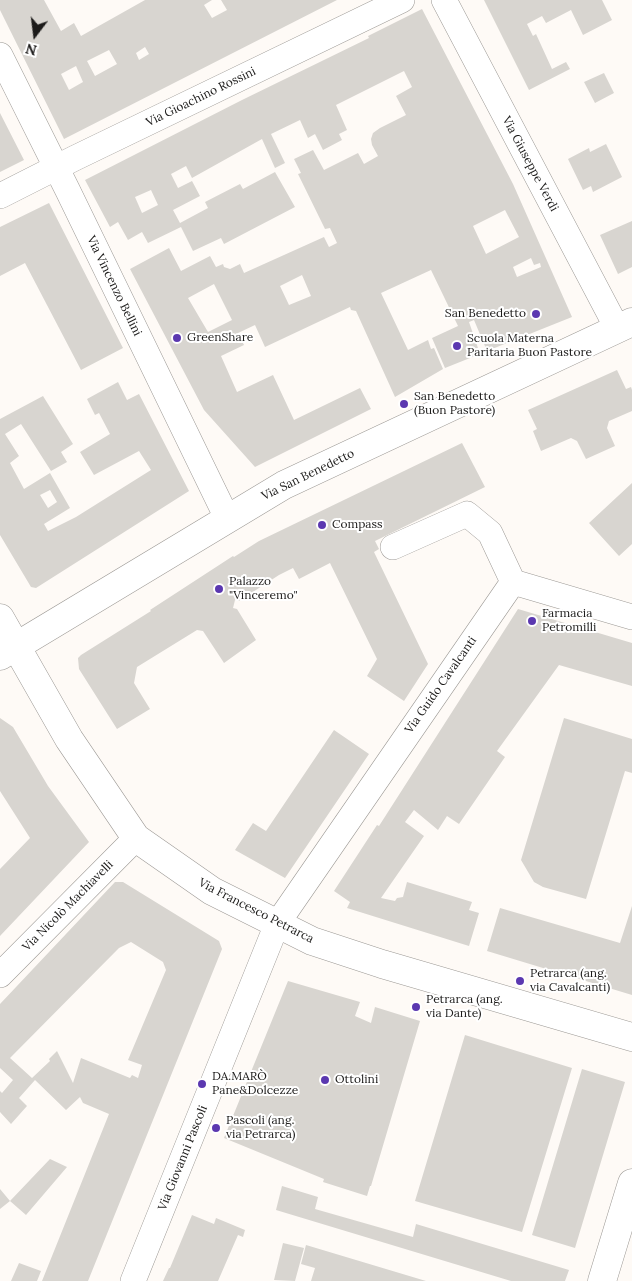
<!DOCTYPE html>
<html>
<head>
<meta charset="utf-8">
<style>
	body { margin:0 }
	#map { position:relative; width:632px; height:1281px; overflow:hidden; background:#fefaf6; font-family:Lora,serif }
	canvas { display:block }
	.north { position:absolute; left:10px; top:10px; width:50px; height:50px; -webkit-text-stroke:4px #fff; paint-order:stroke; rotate:195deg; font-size:14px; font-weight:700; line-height:20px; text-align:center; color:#1c1b1a }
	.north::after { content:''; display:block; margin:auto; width:18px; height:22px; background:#1c1b1a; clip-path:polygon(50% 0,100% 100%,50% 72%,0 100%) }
</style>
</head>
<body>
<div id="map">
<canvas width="632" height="1281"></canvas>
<div class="north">N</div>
</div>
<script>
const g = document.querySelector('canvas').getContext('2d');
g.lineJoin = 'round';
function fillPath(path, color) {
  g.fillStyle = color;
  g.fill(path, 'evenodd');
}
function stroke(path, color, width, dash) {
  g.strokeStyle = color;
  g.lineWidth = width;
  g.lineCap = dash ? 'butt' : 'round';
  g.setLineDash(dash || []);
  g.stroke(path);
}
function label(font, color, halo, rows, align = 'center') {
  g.font = font + ' Lora,serif';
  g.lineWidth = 4;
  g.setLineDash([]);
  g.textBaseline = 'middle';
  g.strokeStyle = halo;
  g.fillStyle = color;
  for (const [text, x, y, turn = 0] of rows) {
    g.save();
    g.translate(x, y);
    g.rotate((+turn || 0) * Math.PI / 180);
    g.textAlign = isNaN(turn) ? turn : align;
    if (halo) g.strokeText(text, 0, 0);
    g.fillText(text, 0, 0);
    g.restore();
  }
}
fillPath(new Path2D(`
	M0,0H44L61,31L74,23L81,36L145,0H212L204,5L212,18L227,10L221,0H337L64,139L0,10ZM145,47L149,54L139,60L136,53ZM109,50L117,64L95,76L87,61ZM76,66L83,82L69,90L61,74Z
	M484,0H602L612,20L583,35L571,10L546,23L542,16L527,24L533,36L536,34L552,69L566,62L570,69L529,90Z
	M422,9L513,184L572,317L487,351L474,320L469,322L480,354L445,368L432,338L458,326L431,270L381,293L408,350L428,340L431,349L434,348L443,369L395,397L356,311L351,310L350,307L265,347L255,325L238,333L244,345L221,356L237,392L273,375L294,420L360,388L371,409L255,467L204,410L130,269L169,248L181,271L210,256L216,267L223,264L224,267L230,269L240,264L244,273L324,237L329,247L337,243L330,228L325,229L298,174L301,173L294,159L313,150L324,170L358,153L364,164L378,156L372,145L371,139L373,133L380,128L406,115L396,96L412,87L404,71L336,105L347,130L339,134L342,140L323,150L315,134L308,138L300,120L271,134L285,163L275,168L262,139L192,178L186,166L171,174L178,188L192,181L200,196L173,210L180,223L208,208L205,202L240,184L243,189L275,172L295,207L224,244L221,238L193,251L181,227L148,243L142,232L128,240L118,222L110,227L85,180L242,100L369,38L368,36ZM151,190L158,205L142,213L135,197ZM505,210L519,237L486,254L473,226ZM531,258L534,265L540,263L541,267L517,277L513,267ZM302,275L311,296L289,305L280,286ZM214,284L232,320L208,332L188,298Z
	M604,73L614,93L595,103L584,82Z
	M0,113L24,160L0,172Z
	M606,144L622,177L593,192L591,186L583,190L568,159L589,148L590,152Z
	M49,203L123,348L81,370L25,263L0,276V227Z
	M632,221V267L618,274L600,235Z
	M617,370L626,389L631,387L632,390V411L609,421L607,428L615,446L586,459L577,441L571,438L541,451L533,431L537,429L528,410Z
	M118,382L127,400L139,394L189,491L36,588L31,587L0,535V419L43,396L73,444L61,452L67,462L51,471L21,424L5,434L19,456L10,463L24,489L50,473L70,508L44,524L48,531L76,517L151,470L139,451L94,475L80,452L110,434L99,413L95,415L87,399ZM50,490L57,502L48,508L40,495Z
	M462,443L485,487L375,541L379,549L374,552L428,664L404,701L367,676L377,659L330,563L299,579L293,568L279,575L239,601L235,600L233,608L237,609L256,640L224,663L203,631L197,630L137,667L134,683L150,709L117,729L79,669L78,658L81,655L151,611L150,610L233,556L234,557L259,541Z
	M632,483V544L619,556L589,523Z
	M518,609L632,643V686L559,665L497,751L505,757L459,824L447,816L438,830L414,810L405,822L424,836L381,898L395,901L397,898L403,897L407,882L472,902L469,910L479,913L469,946L347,908L350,902L334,891L377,825L379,826Z
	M0,718L13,727L48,786L89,842L0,936V869L30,838L0,791Z
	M564,718L632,739V773L625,771L586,899L543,887L534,882L521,860Z
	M334,730L369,754L285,878L235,850L253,823L266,831Z
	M115,882H123L219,941L222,949L88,1281H42L109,1114L83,1103L80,1097L66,1110L35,1080L19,1098L27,1106L11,1124L0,1112V1091L2,1093L13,1080L0,1068V1004ZM131,942L163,962L166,970L128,1060L142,1065L138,1078L132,1075L130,1078L81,1058L73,1083L57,1051L49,1059L50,1061L32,1078L10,1058L119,948Z
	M632,906V995L487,951L500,908L620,943Z
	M288,981L360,1002L355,1016L371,1023L375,1007L420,1021L371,1186H370L367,1196L323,1182L324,1179L224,1138Z
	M465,1035L572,1068L522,1232L415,1201Z
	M582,1069L625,1082L575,1248L532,1235Z
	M50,1159L67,1167L26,1215L10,1201Z
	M282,1186L318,1197L315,1209L413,1237L416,1224L569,1270L565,1281H511L276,1210Z
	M0,1189L10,1201L0,1209Z
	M192,1215L214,1224L216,1218L245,1230L243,1237L238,1235L218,1281H163L169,1268H170Z
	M283,1243L304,1248L295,1281L274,1280Z
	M306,1245L426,1281H311L315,1268L301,1264Z
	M19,1263L41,1271L37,1281H11Z`), '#d8d5d0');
const minor = new Path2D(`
	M444,0L617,328
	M0,55L68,191L227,518
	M0,196L75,158L402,0
	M393,547L467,514L490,533L513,582
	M513,582L632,617
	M0,975L136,838
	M133,1281L277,924L513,582`);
const tertiary = new Path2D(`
	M0,618L69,739L136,838L212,891L312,941L382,964L632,1037
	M602,1281L632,1183`);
const secondary = new Path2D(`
	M0,656L284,485L632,322`);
stroke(minor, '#9c9995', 26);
stroke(tertiary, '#9c9995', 29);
stroke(secondary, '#9c9995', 29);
stroke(minor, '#fff', 25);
stroke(tertiary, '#fff', 28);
stroke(secondary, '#fff', 28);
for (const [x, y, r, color] of [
	[536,314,5,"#5b38b0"],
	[177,338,5,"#5b38b0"],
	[457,346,5,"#5b38b0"],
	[404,404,5,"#5b38b0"],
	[322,525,5,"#5b38b0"],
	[219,589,5,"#5b38b0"],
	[532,621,5,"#5b38b0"],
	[520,981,5,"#5b38b0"],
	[416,1007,5,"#5b38b0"],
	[325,1080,5,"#5b38b0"],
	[202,1084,5,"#5b38b0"],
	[216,1128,5,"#5b38b0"]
]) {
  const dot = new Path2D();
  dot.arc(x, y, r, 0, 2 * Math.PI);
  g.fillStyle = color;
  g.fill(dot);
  stroke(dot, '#fff', 2);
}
label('12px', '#1c1b1a', '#fff', [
	["Via Gioachino Rossini",201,97,-26],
	["Via Giuseppe Verdi",530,164,62],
	["Via Vincenzo Bellini",114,286,64],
	["Via San Benedetto",308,475,-26],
	["Via Guido Cavalcanti",441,685,-55],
	["Via Nicolò Machiavelli",68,906,-45],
	["Via Francesco Petrarca",256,911,27],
	["Via Giovanni Pascoli",183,1158,-68]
]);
label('12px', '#1c1b1a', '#fff', [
	["San Benedetto",526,314,"right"],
	["GreenShare",187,338],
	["Scuola Materna",467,339],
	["Paritaria Buon Pastore",467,353],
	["San Benedetto",414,397],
	["(Buon Pastore)",414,411],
	["Compass",332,525],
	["Palazzo",229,582],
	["\"Vinceremo\"",229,596],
	["Farmacia",542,614],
	["Petromilli",542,628],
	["Petrarca (ang.",530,974],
	["via Cavalcanti)",530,988],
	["Petrarca (ang.",426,1000],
	["via Dante)",426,1014],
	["DA.MARÒ",212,1077],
	["Pane&Dolcezze",212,1091],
	["Ottolini",335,1080],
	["Pascoli (ang.",226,1121],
	["via Petrarca)",226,1135]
], 'left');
</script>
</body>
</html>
